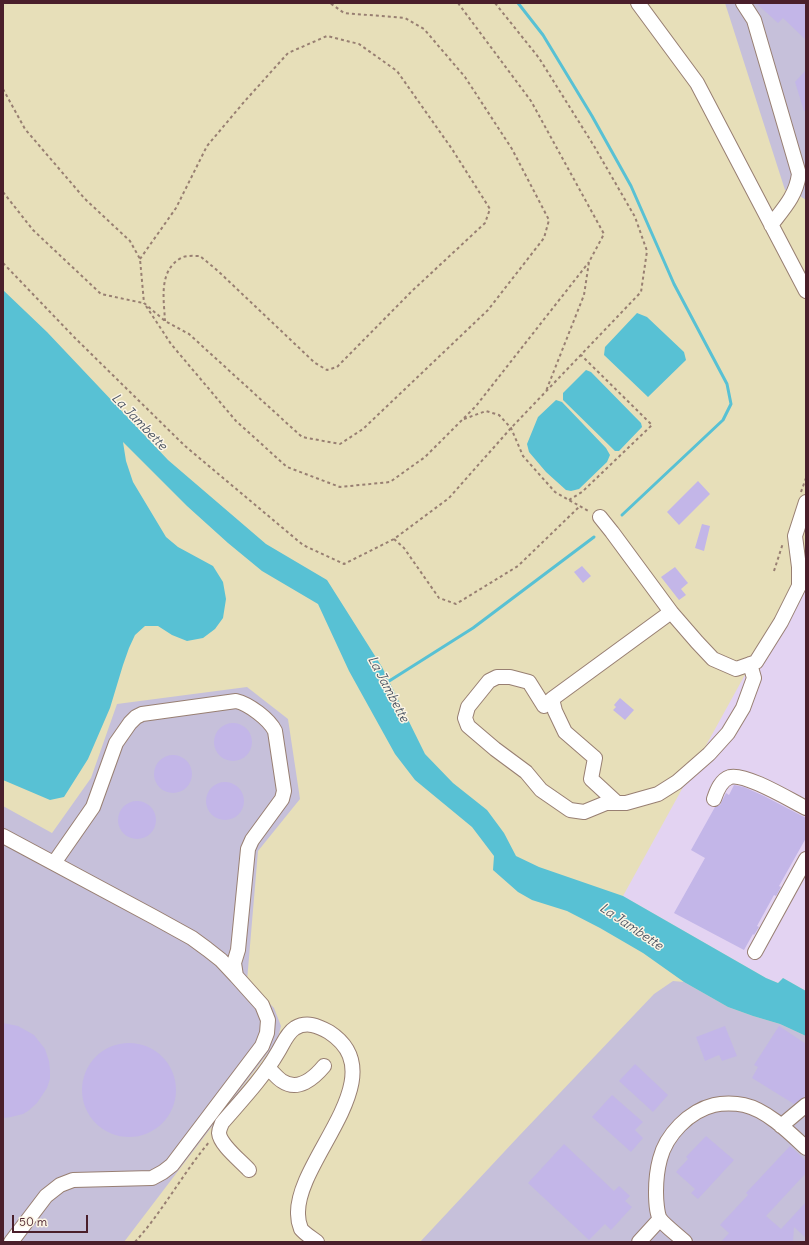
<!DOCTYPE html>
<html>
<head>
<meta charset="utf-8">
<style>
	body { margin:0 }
	#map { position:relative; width:809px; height:1245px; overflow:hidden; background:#e7dfb9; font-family:Delius,sans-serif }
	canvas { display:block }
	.frame { position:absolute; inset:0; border:4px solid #4a1f2b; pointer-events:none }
	.scale { position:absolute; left:12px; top:1215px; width:76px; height:18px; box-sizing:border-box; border:2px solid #4a1f2b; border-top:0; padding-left:5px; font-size:12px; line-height:14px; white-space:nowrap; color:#4a1f2b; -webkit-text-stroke:3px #fcf5e5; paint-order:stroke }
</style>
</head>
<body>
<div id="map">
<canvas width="809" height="1245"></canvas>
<div class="frame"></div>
<div class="scale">50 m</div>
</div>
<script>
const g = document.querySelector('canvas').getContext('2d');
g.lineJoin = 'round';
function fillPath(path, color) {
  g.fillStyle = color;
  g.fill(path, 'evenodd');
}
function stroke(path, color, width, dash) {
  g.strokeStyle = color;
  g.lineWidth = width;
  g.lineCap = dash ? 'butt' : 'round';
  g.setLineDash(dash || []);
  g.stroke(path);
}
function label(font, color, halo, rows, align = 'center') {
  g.font = font + ' Delius,sans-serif';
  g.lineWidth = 3;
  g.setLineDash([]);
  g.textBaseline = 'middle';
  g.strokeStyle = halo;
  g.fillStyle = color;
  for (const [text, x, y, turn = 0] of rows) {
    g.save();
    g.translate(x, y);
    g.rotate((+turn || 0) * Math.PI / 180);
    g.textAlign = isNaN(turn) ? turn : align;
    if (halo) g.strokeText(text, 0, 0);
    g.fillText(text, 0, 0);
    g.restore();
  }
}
fillPath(new Path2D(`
	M806,564V991L783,978L778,983L766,978L623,896Z`), '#e3d3f2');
fillPath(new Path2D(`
	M725,3H806V200L797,194L785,190Z
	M247,687L288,719L300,799L258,851L247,981L274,1008L281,1026L277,1041L124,1242H3V806L52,833L91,778L117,704Z
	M673,981L684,982L728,1007L753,1016L780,1024L806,1036V1242H420L518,1137L654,994Z`), '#c6c0da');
fillPath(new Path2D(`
	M3,290L47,332L168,460L266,544L327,580L382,667L425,754L453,783L487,810L504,833L516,856L539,867L623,896L766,978L778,983L783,978L806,991V1036L780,1024L753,1016L728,1007L684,982L643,953L600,928L567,911L532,900L518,892L493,870L494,856L472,827L415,780L395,754L349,671L318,604L262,571L228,543L187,506L123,442L126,461L133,482L166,537L178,547L213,566L223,582L226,599L223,618L215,629L203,638L187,641L172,635L158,626H145L135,635L129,648L123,665L110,708L88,759L64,797L50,800L3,780Z
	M637,313L647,317L684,352L686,360L648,397L604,355L605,347Z
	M586,370L591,372L641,423L642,427L619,451H615L563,400V393Z
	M556,400L562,402L606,448L610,455L607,462L579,489L571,491L566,490L546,472L529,452L527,444L538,417Z`), '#58c1d4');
stroke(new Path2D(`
	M518,3L543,35L592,116L631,186L674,284L727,384L731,404L723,420L622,515
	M386,683L473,628L594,537`), '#58c1d4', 3);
fillPath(new Path2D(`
	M756,3H806V40L783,18L778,23Z
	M806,70V111H804L795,82Z
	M698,481L710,494L679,525L667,512Z
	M702,524L710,526L704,551L695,548Z
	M582,566L591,576L583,583L574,572Z
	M675,567L688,583L681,589L686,595L679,600L661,577Z
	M620,698L634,710L625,720L613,710L616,707L614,705Z
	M214 742a19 19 0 1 1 38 0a19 19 0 1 1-38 0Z
	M154 774a19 19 0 1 1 38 0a19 19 0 1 1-38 0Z
	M206 801a19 19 0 1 1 38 0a19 19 0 1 1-38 0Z
	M734,785L744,787L764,796L806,818V838L779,886L781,887L776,896L774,895L757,926L759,927L754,935L753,934L744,950L674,913L705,858L691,850L715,807L720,805L726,793L729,795Z
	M118 820a19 19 0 1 1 38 0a19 19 0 1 1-38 0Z
	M3,1023L18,1026L34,1035L45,1049L49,1061L50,1070V1079L47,1088L37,1103L28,1111L23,1114L11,1117L3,1118Z
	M725,1026L737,1056L722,1061L719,1055L705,1061L696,1037Z
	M779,1026L806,1044V1093L804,1097L794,1104L752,1078L758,1067L754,1065Z
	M82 1090a47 47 0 1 1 94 0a47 47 0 1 1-94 0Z
	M635,1064L668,1095L653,1112L619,1081Z
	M612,1095L643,1122L635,1130L643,1138L631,1152L592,1117Z
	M706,1136L734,1160L698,1199L691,1193L695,1189L676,1172L688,1159L686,1157Z
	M564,1144L614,1191L619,1186L630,1196L625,1201L632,1207L611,1230L605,1224L589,1240L528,1183Z
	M790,1146L806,1161V1173L766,1216L781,1229L806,1202V1238L794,1227L793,1242H721L729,1233L720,1225L748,1195L746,1193Z`), '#c3b6e8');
const minor = new Path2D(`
	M638,3L697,83L806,291
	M743,3L754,20L799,174C796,196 784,208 771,225
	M600,517L612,532L671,612L697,642L713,659L736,669L756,662L781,622L799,586V567L795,536L806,502
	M552,699L544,706L529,682L510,677H497L489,681L468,707L465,718L468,726L495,749L526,772L541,790L570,810L584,812L606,803H626L658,794L677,782L709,754L728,733L743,708L754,678L750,664
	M714,799C717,790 721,780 730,777C746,773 790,800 806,808
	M617,803L591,779L595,758L565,732L555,711L552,699L671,612
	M3,836L154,917L192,938L207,949L221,960L236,976L262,1005L268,1020L267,1033L262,1046L172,1165L163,1172L152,1178L73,1180L60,1185L46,1196L11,1242
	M54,863L93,807L116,743L130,723L136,717L142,714L236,701C249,704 269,719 275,731L284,791L282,799L252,840L248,849L238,950L234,963L236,976
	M755,952L806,859
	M268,1068C273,1072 277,1078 282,1081C298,1092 314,1078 324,1066
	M781,1126L806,1105
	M249,1170C241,1161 220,1145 219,1133C219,1129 221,1126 222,1123C241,1101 263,1078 278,1052C283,1044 287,1033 295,1028C307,1021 318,1026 329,1032C397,1076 296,1159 298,1214C298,1219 299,1224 301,1229C305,1234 312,1238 317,1242
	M639,1242L660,1219
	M685,1242C680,1237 664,1225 660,1219C657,1214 656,1199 656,1192C656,1182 657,1170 660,1159C666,1135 689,1111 714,1105C722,1103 735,1103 744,1105C767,1110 790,1133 806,1148`);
stroke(minor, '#987f72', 16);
stroke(new Path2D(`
	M458,3L531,101L604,234L589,262L584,295L546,391
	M3,89L25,129L85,199L130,241L140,259L144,303L165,321L189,334L302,437L340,444L363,429L488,310L544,238L549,220L512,149L465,77L424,29L405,18L344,13L330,3
	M3,192L33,230L101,294L143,303
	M140,259L176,208L207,146L244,102L288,53L327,36L359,44L397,71L452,149L490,209L485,223L412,291L337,367L327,370L315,363L218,271L200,256C195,256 186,255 181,258C158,271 164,300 165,321
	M3,263L75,338L185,446L303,545L344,564L394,539L449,498L511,428L641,292L647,251L635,217L594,146L539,58L495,3
	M146,306L171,344L236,421L287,467L340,487L390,482L425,457L476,406L589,262
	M464,419L486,411L499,415L511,428L523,456L555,492L590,512
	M801,492L806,478
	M569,500L582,492L652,425L581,355
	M394,539L404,548L439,598L456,604L518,566L580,506
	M774,571L783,543
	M135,1242C163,1211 183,1173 210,1141`), '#987f72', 2, [3, 3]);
stroke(minor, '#fff', 14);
label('italic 13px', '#4f5866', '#fcf5e5', [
	["La Jambette",139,422,46],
	["La Jambette",388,689,62],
	["La Jambette",631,927,34]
]);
</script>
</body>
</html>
